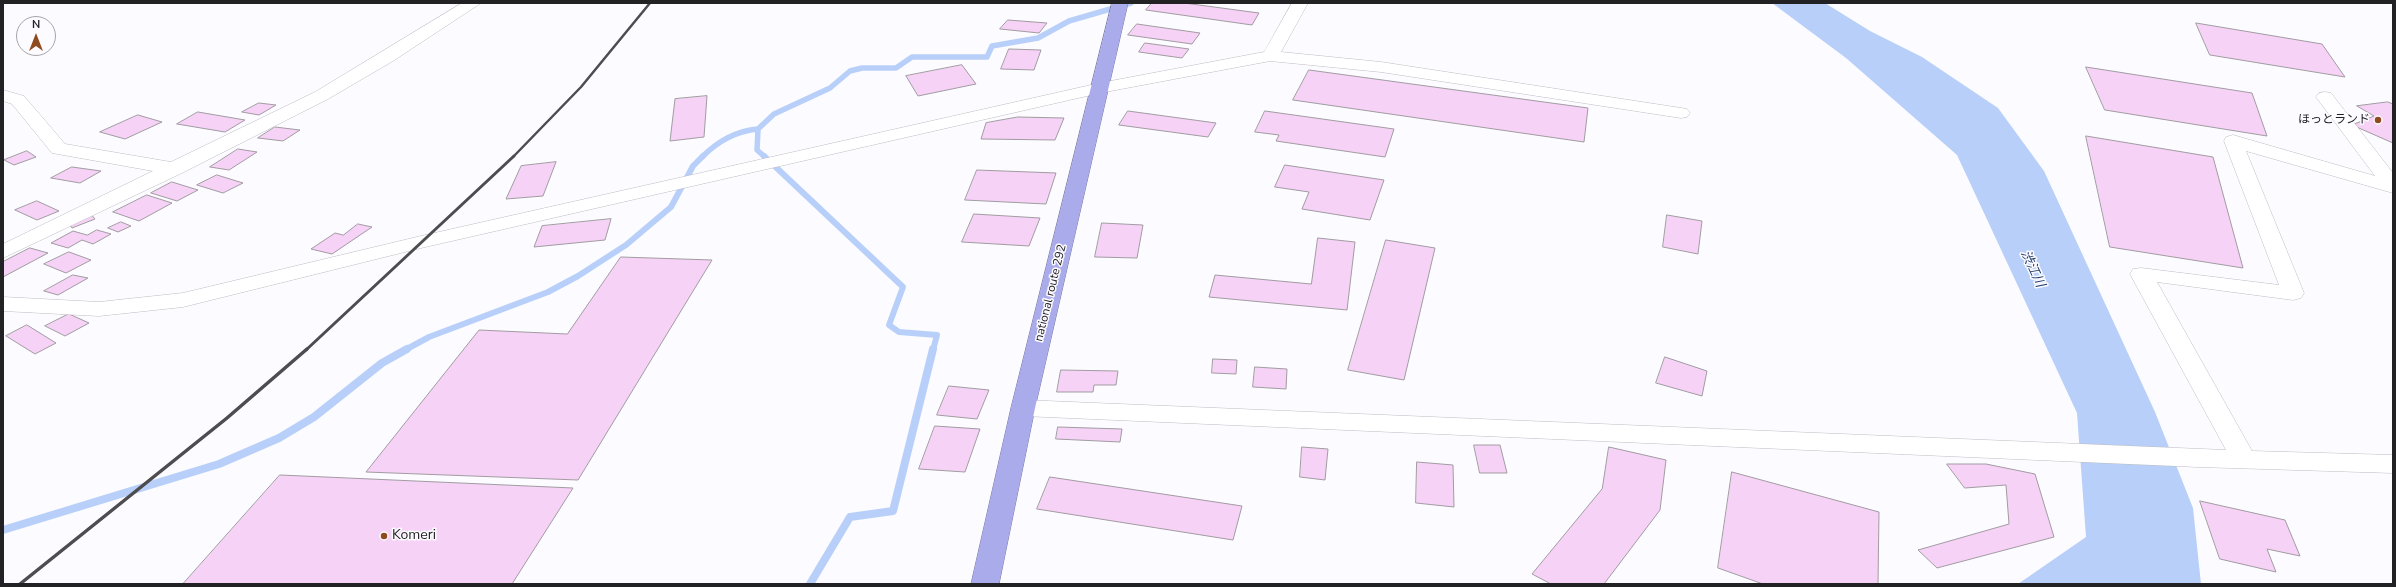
<!DOCTYPE html>
<html>
<head>
<meta charset="utf-8">
<style>
	body { margin:0 }
	#map { position:relative; width:2396px; height:587px; overflow:hidden; background:#fcfbff; font-family:"Nunito Sans",sans-serif }
	canvas { display:block }
	.frame { position:absolute; inset:0; border:4px solid #222123; pointer-events:none }
	.north { position:absolute; left:16px; top:16px; width:40px; height:40px; box-sizing:border-box; background:#fcfbff; border:1px solid #a5a4a7; border-radius:50%; rotate:0deg; font-size:11px; font-weight:700; line-height:16px; text-align:center; color:#222123 }
	.north::after { content:''; display:block; margin:auto; width:14px; height:18px; background:#8f4b1d; clip-path:polygon(50% 0,100% 100%,50% 72%,0 100%) }
</style>
</head>
<body>
<div id="map">
<canvas width="2396" height="587"></canvas>
<div class="frame"></div>
<div class="north">N</div>
</div>
<script>
const g = document.querySelector('canvas').getContext('2d');
g.lineJoin = 'round';
function fillPath(path, color) {
  g.fillStyle = color;
  g.fill(path, 'evenodd');
}
function stroke(path, color, width, dash) {
  g.strokeStyle = color;
  g.lineWidth = width;
  g.lineCap = dash ? 'butt' : 'round';
  g.setLineDash(dash || []);
  g.stroke(path);
}
function label(font, color, halo, rows, align = 'center') {
  g.font = font + ' "Nunito Sans","Noto Sans JP",sans-serif';
  g.lineWidth = 3;
  g.setLineDash([]);
  g.textBaseline = 'middle';
  g.strokeStyle = halo;
  g.fillStyle = color;
  for (const [text, x, y, turn = 0] of rows) {
    g.save();
    g.translate(x, y);
    g.rotate((+turn || 0) * Math.PI / 180);
    g.textAlign = isNaN(turn) ? turn : align;
    if (halo) g.strokeText(text, 0, 0);
    g.fillText(text, 0, 0);
    g.restore();
  }
}
fillPath(new Path2D(`
	M1772,3H1825L1870,31L1922,57L1998,108L2044,171L2155,412L2193,508L2201,584H2018L2086,537L2077,413L1957,155L1846,58Z`), '#b8d0f9');
stroke(new Path2D(`
	M702,157C717,142 735,131 758,129
	M765,157L757,150L758,129L774,114L830,88L850,71L862,68H896L912,57H987L992,46L1038,38L1069,21L1131,3`), '#b8d0f9', 5.5);
stroke(new Path2D(`
	M764,156L903,287L889,325L899,332L937,335L933,350
	M405,350L429,337L548,292L578,276L626,245L671,207L693,166L703,156`), '#b8d0f9', 6);
stroke(new Path2D(`
	M3,530L219,464L279,438L314,417L382,363L407,349
	M810,584L850,517L893,511L933,349`), '#b8d0f9', 8);
const building = new Path2D(`
	M1152,3H1184L1259,13L1252,25L1146,10Z
	M1008,20L1047,23L1039,33L1000,29Z
	M2196,23L2322,44L2345,77L2210,55Z
	M1137,24L1200,33L1192,44L1128,35Z
	M1145,43L1189,49L1182,58L1139,52Z
	M1009,49L1041,50L1034,70L1001,69Z
	M962,65L976,84L918,96L906,76Z
	M2086,67L2252,93L2267,136L2105,110Z
	M1309,70L1588,108L1584,142L1293,100Z
	M707,96L704,137L670,141L675,99Z
	M2388,102L2393,104V143L2352,125L2374,116L2357,106Z
	M259,103L276,105L259,115L242,112Z
	M1128,111L1216,123L1208,137L1119,125Z
	M1265,111L1394,129L1385,157L1276,141L1279,135L1255,132Z
	M198,112L245,120L225,132L177,124Z
	M138,115L162,122L125,139L100,132Z
	M1018,117L1064,118L1055,140L981,139L986,123Z
	M275,127L300,130L283,141L258,138Z
	M2086,136L2213,157L2243,268L2110,247Z
	M238,149L257,152L229,170L210,167Z
	M27,151L36,157L14,165L4,160Z
	M556,162L543,196L506,199L521,166Z
	M1285,165L1384,180L1370,220L1302,209L1309,192L1275,187Z
	M72,167L101,171L80,183L51,178Z
	M977,170L1056,173L1046,204L965,200Z
	M217,175L243,183L223,193L197,185Z
	M172,182L198,190L177,201L151,193Z
	M147,195L172,203L139,221L113,212Z
	M37,201L59,211L37,220L15,210Z
	M90,213L95,219L72,228L67,221Z
	M974,214L1040,218L1029,246L962,242Z
	M1667,215L1702,221L1698,254L1663,247Z
	M611,219L605,240L534,247L542,226Z
	M121,222L131,226L118,232L108,228Z
	M1102,223L1143,225L1137,258L1095,257Z
	M358,224L372,227L332,254L311,249L335,233L343,235Z
	M97,230L111,234L93,244L82,240L68,248L51,243L73,231L87,235Z
	M1318,238L1355,242L1347,310L1209,297L1215,275L1311,284Z
	M1386,240L1435,248L1404,380L1348,370Z
	M30,248L48,253L3,277V262Z
	M69,252L91,260L66,273L44,264Z
	M621,257L712,260L578,480L366,472L479,330L567,334Z
	M73,275L88,278L58,295L44,291Z
	M69,314L89,323L65,336L45,326Z
	M27,325L56,343L35,354L6,336Z
	M1665,357L1707,371L1702,396L1656,383Z
	M1213,359L1237,360L1236,374L1212,373Z
	M1255,367L1287,369L1286,389L1253,387Z
	M1061,370L1118,371L1116,385H1094L1093,392H1057Z
	M949,386L989,390L977,419L937,415Z
	M935,426L980,429L965,472L919,469Z
	M1058,427L1122,429L1120,442L1056,439Z
	M1474,445H1500L1507,473H1480Z
	M1302,447L1328,449L1325,480L1300,477Z
	M1609,447L1666,460L1660,510L1604,584H1551L1532,574L1602,489Z
	M1417,462L1453,465L1454,507L1416,503Z
	M1947,464H1986L2035,474L2054,537L1937,568L1918,550L2009,524L2006,485L1965,488Z
	M1732,472L1879,512L1878,584H1763L1718,568Z
	M280,475L573,488L512,584H183Z
	M1050,477L1242,506L1233,540L1037,509Z
	M2200,501L2285,520L2300,556L2267,549L2276,572L2220,559Z`);
fillPath(building, '#f6d2f6');
stroke(building, '#a19ca1', 1);
const minor = new Path2D(`
	M462,3H481L393,61L328,99L182,173L3,258V244L153,171L52,153L12,104L3,101V90L24,96L65,144L171,162L315,92Z
	M1292,3H1308L1281,52L1381,62L1681,108L1687,109L1690,113L1687,117L1681,118L1381,72L1270,61L1100,93L421,248L183,307L99,316L3,311V297L99,302L183,293L421,236L1100,83L1264,52Z
	M2325,92L2331,93L2393,173V193L2246,151L2304,293L2301,298L2293,300L2157,282L2252,451L2393,455V473L2198,467L1023,416L1014,414L1011,408L1014,402L1023,400L2226,450L2130,274L2133,269L2141,268L2279,285L2224,141L2226,137L2233,135L2375,176L2316,97L2319,93Z`);
const highway = new Path2D(`
	M1112,3H1128L1035,408L999,584H971L1011,408Z`);
stroke(minor, '#bebcc2', 1);
stroke(highway, '#7a7ba5', 1);
fillPath(minor, '#fff');
fillPath(highway, '#aaabeb');
stroke(new Path2D(`
	M513,157L581,87L650,3`), '#4d4c4f', 2.5);
stroke(new Path2D(`
	M306,350L514,156`), '#4d4c4f', 3);
stroke(new Path2D(`
	M20,584L227,418L307,349`), '#4d4c4f', 3.5);
for (const [x, y, r, color] of [
	[2378,120,4,"#8f4b1d"],
	[384,536,4,"#8f4b1d"]
]) {
  const dot = new Path2D();
  dot.arc(x, y, r, 0, 2 * Math.PI);
  g.fillStyle = color;
  g.fill(dot);
  stroke(dot, '#fcfbff', 1.5);
}
label('12px', '#222123', '#fcfbff', [
	["ほっとランド",2370,120]
], 'right');
label('12px', '#222123', '#fcfbff', [
	["national route 292",1051,293,-76]
]);
label('italic 13px', '#203b6d', '#fcfbff', [
	["渋江川",2032,269,65]
]);
label('14px', '#222123', '#fcfbff', [
	["Komeri",392,536]
], 'left');
</script>
</body>
</html>
